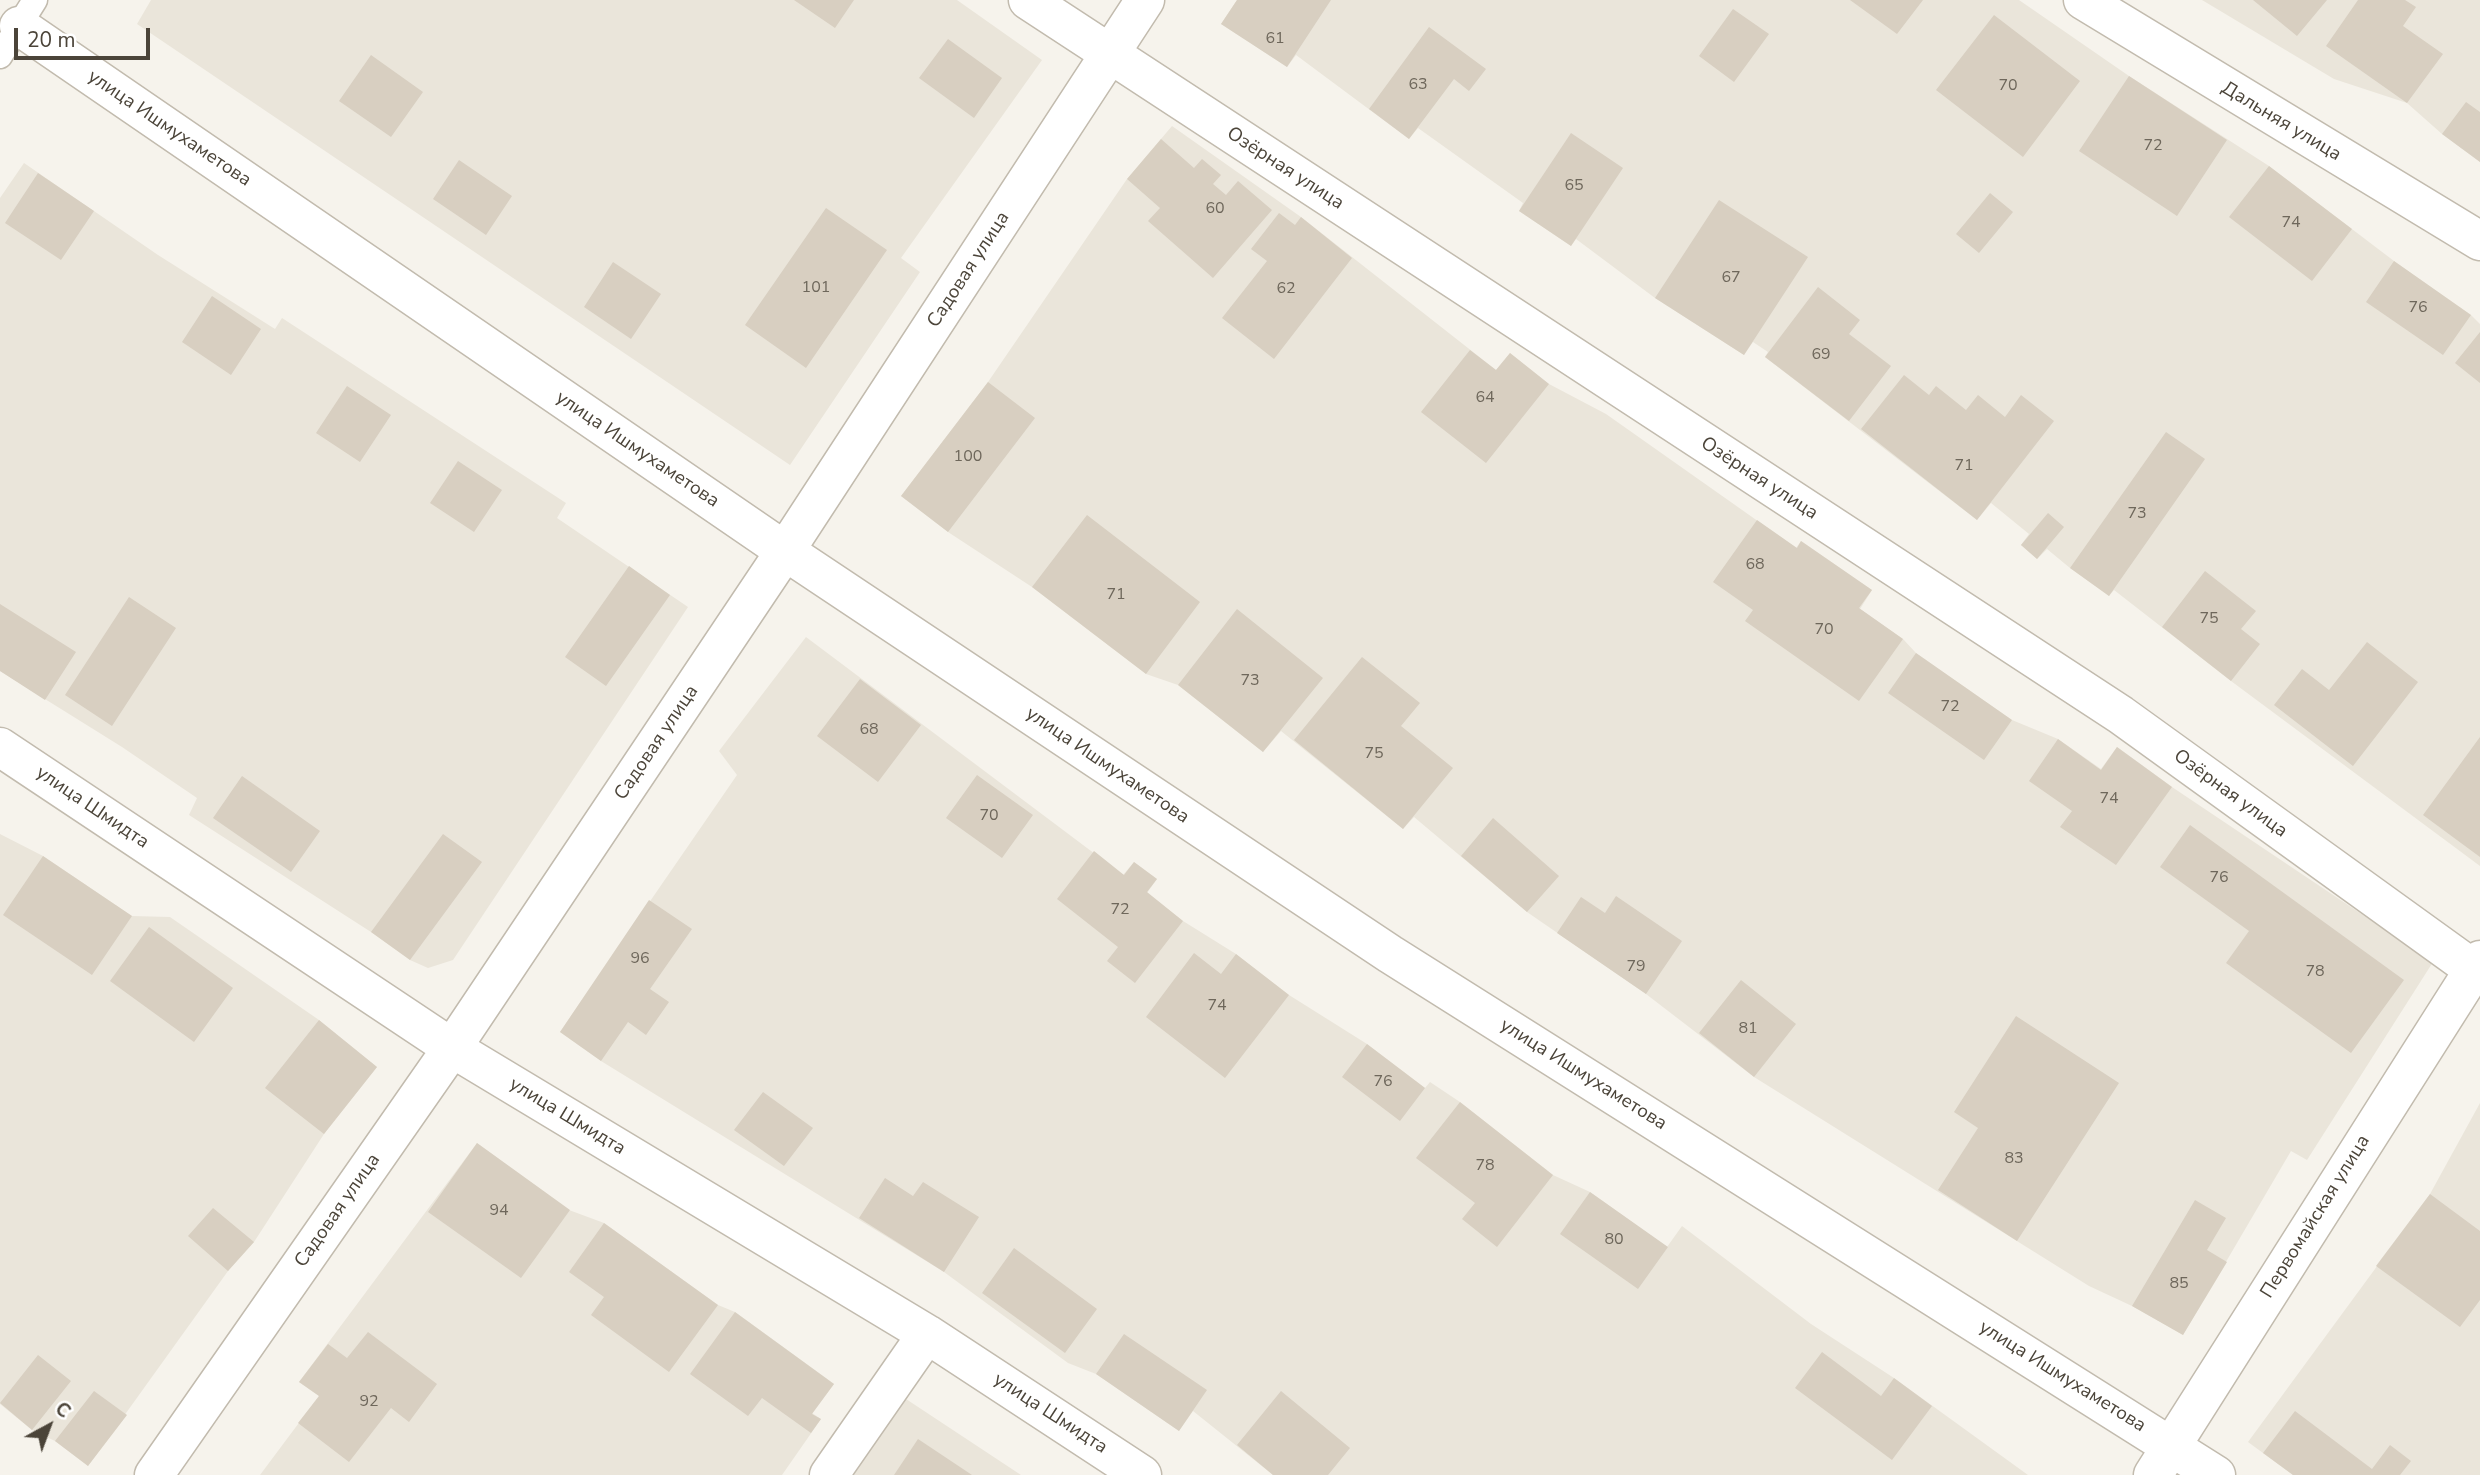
<!DOCTYPE html>
<html>
<head>
<meta charset="utf-8">
<style>
	body { margin:0 }
	#map { position:relative; width:2480px; height:1475px; overflow:hidden; background:#f6f3ec; font-family:"Nunito Sans",sans-serif }
	canvas { display:block }
	.north { position:absolute; left:14px; top:1391px; width:70px; height:70px; -webkit-text-stroke:5px #fff; paint-order:stroke; rotate:41deg; font-size:19px; font-weight:700; line-height:28px; text-align:center; color:#4b4439 }
	.north::after { content:''; display:block; margin:auto; width:24px; height:32px; background:#4b4439; clip-path:polygon(50% 0,100% 100%,50% 72%,0 100%) }
	.scale { position:absolute; left:14px; top:28px; width:136px; height:32px; box-sizing:border-box; border:4px solid #4b4439; border-top:0; padding-left:9px; font-size:21px; line-height:24px; white-space:nowrap; color:#4b4439; -webkit-text-stroke:5px #fff; paint-order:stroke }
</style>
</head>
<body>
<div id="map">
<canvas width="2480" height="1475"></canvas>
<div class="north">С</div>
<div class="scale">20 m</div>
</div>
<script>
const g = document.querySelector('canvas').getContext('2d');
g.lineJoin = 'round';
function fillPath(path, color) {
  g.fillStyle = color;
  g.fill(path, 'evenodd');
}
function stroke(path, color, width, dash) {
  g.strokeStyle = color;
  g.lineWidth = width;
  g.lineCap = dash ? 'butt' : 'round';
  g.setLineDash(dash || []);
  g.stroke(path);
}
function label(font, color, halo, rows, align = 'center') {
  g.font = font + ' "Nunito Sans",sans-serif';
  g.lineWidth = 7;
  g.setLineDash([]);
  g.textBaseline = 'middle';
  g.strokeStyle = halo;
  g.fillStyle = color;
  for (const [text, x, y, turn = 0] of rows) {
    g.save();
    g.translate(x, y);
    g.rotate((+turn || 0) * Math.PI / 180);
    g.textAlign = isNaN(turn) ? turn : align;
    if (halo) g.strokeText(text, 0, 0);
    g.fillText(text, 0, 0);
    g.restore();
  }
}
fillPath(new Path2D(`
	M151,0H957L1042,60L901,258L920,272L790,465L137,24Z
	M1237,0H2019L2129,76L2269,166L2394,261L2471,315L2480,324V866L2231,681L2114,590L2109,596L2070,568L2047,549L2037,559L2021,545L2029,534L1991,503L1977,520L1765,357L1768,352L1753,342L1744,355L1655,298L1576,239L1571,246L1519,211L1523,203L1418,128L1409,139L1296,55L1287,67L1221,24Z
	M2202,0H2480V162L2442,134L2407,103L2334,79Z
	M1172,126L1301,217L1496,370L1510,353L1549,384L1606,414L1796,548L1801,541L1872,590L1860,609L1903,639L1916,653L2012,720L2058,739L2101,769L2117,747L2172,787L2433,962L2307,1160L2291,1151L2183,1335L2132,1306L2089,1286L1754,1077L1646,994L1527,912L1414,817L1403,829L1281,731L1263,752L1178,685L1146,674L1032,587L948,532L901,496L988,382L1127,179Z
	M24,163L158,255L275,329L282,318L566,503L557,518L688,607L453,960L428,968L410,960L371,932L189,815L197,798L122,747L0,671V198Z
	M806,637L1123,875L1134,862L1157,879L1147,893L1183,921L1236,954L1289,995L1367,1044L1425,1088L1430,1082L1460,1102L1553,1175L1590,1192L1667,1247L1682,1226L1811,1324L1894,1378L2028,1475H1273L1193,1411L1179,1431L1096,1374L1068,1363L944,1272L601,1061L560,1032L737,775L719,751Z
	M0,834L43,856L132,916L170,917L319,1020L377,1067L324,1134L254,1242L228,1271L88,1466L55,1441L32,1430L0,1404Z
	M2480,1103V1475H2293L2248,1442L2430,1194Z
	M477,1143L569,1210L604,1223L718,1305L735,1312L834,1384L812,1413L821,1419L782,1475H260L319,1396L299,1382Z
	M906,1399L1021,1475H853Z`), '#eae5da');
fillPath(new Path2D(`
	M794,0H854L835,28Z
	M1237,0H1331L1287,67L1221,24Z
	M1850,0H1923L1897,34Z
	M2253,0H2327L2297,36Z
	M2358,0H2405L2416,7L2403,26L2443,54L2407,103L2326,46Z
	M1733,9L1769,34L1734,82L1699,56Z
	M1994,15L2080,81L2023,157L1936,90Z
	M1429,27L1486,69L1469,91L1454,79L1409,139L1369,109Z
	M948,39L1002,78L974,118L919,78Z
	M371,55L423,92L391,137L339,101Z
	M2129,76L2227,140L2177,216L2079,151Z
	M2466,102L2480,112V162L2442,134Z
	M1571,133L1623,168L1571,246L1519,211Z
	M1161,139L1194,168L1202,159L1221,175L1213,184L1226,195L1238,181L1272,210L1213,278L1148,221L1160,208L1127,179Z
	M459,160L512,196L486,235L433,199Z
	M2269,166L2352,229L2312,281L2229,217Z
	M38,173L94,211L61,260L5,223Z
	M1990,193L2013,212L1979,253L1956,234Z
	M1719,200L1808,257L1744,355L1655,298Z
	M826,208L887,250L806,368L745,325Z
	M1279,213L1295,225L1301,217L1352,258L1274,359L1222,318L1267,261L1251,249Z
	M2394,261L2471,315L2443,355L2366,302Z
	M613,262L661,294L631,339L584,307Z
	M1818,287L1860,320L1849,334L1891,366L1849,421L1765,357Z
	M212,296L261,329L231,375L182,342Z
	M2480,332V383L2455,363Z
	M1470,350L1496,370L1510,353L1549,384L1486,463L1421,412Z
	M1904,375L1929,395L1936,386L1966,410L1978,395L2005,417L2021,395L2054,421L1977,520L1861,429Z
	M988,382L1035,418L948,532L901,496Z
	M347,386L391,415L360,462L316,433Z
	M2166,432L2205,459L2109,596L2070,568Z
	M458,461L502,490L474,532L430,503Z
	M2048,513L2064,527L2037,559L2021,545Z
	M1087,515L1200,602L1146,674L1032,587Z
	M1757,520L1797,548L1801,541L1872,590L1859,608L1903,639L1859,701L1745,621L1753,610L1713,582Z
	M629,566L670,595L606,686L565,657Z
	M2205,571L2256,611L2241,629L2260,644L2231,681L2162,627Z
	M129,597L176,628L112,726L65,695Z
	M0,604L76,652L45,700L0,671Z
	M1237,609L1323,678L1263,752L1178,685Z
	M2367,642L2418,682L2353,766L2274,705L2302,669L2329,690Z
	M1916,653L2012,720L1984,760L1888,693Z
	M1362,657L1420,703L1401,726L1453,768L1403,829L1294,740Z
	M860,679L921,725L878,782L817,736Z
	M2480,737V857L2423,815Z
	M2058,739L2101,770L2117,747L2172,787L2116,865L2060,827L2072,811L2029,781Z
	M977,775L1033,815L1002,858L946,818Z
	M242,776L320,831L291,872L213,818Z
	M1493,818L1559,876L1527,912L1461,856Z
	M2190,825L2404,980L2351,1053L2226,963L2249,931L2160,867Z
	M443,834L482,862L410,960L371,932Z
	M1094,851L1124,875L1134,862L1157,879L1147,892L1183,921L1135,983L1107,961L1118,947L1057,899Z
	M43,856L132,916L92,975L3,915Z
	M1616,896L1682,941L1646,994L1557,933L1581,897L1605,913Z
	M649,900L692,929L650,989L669,1002L646,1035L628,1022L601,1061L560,1032Z
	M149,927L233,988L194,1042L110,981Z
	M1194,953L1221,974L1236,954L1289,995L1225,1078L1146,1017Z
	M1741,980L1796,1024L1754,1077L1699,1033Z
	M2016,1016L2119,1083L2017,1241L1938,1190L1978,1128L1954,1112Z
	M319,1020L377,1067L324,1134L265,1088Z
	M1367,1044L1425,1088L1400,1121L1342,1077Z
	M763,1092L813,1128L784,1166L734,1130Z
	M1460,1102L1553,1175L1497,1247L1462,1219L1475,1203L1416,1158Z
	M477,1143L570,1210L521,1278L428,1212Z
	M885,1178L913,1196L923,1182L979,1217L944,1272L859,1218Z
	M1590,1192L1668,1247L1638,1289L1560,1234Z
	M2430,1194L2480,1231V1300L2460,1327L2376,1266Z
	M2195,1200L2226,1218L2207,1250L2227,1262L2183,1335L2132,1306Z
	M213,1208L254,1242L228,1271L188,1236Z
	M604,1223L718,1305L669,1372L591,1315L604,1297L569,1272Z
	M1014,1248L1097,1309L1065,1353L982,1293Z
	M735,1312L834,1384L812,1414L821,1419L811,1433L762,1398L748,1416L690,1374Z
	M368,1332L437,1384L409,1422L391,1408L349,1462L298,1423L319,1396L299,1382L328,1344L347,1358Z
	M1124,1334L1207,1390L1179,1431L1096,1374Z
	M1822,1352L1881,1396L1894,1378L1932,1406L1892,1460L1795,1388Z
	M38,1355L71,1381L32,1430L0,1403Z
	M94,1391L127,1415L88,1466L55,1441Z
	M1281,1391L1350,1448L1328,1475H1273L1237,1445Z
	M2295,1411L2372,1469L2390,1445L2411,1461L2400,1475H2293L2263,1453Z
	M918,1439L972,1475H894Z`), '#d8cfc1');
const service = new Path2D(`
	M0,56L35,0`);
const minor = new Path2D(`
	M1028,0L2121,715L2480,974
	M2083,0L2480,241
	M19,26L785,551L1390,954L2216,1475
	M0,747L452,1048L927,1334L1142,1475
	M154,1475L452,1048L785,551L1145,0
	M829,1475L927,1334
	M2153,1475L2480,960`);
stroke(service, '#c2bbae', 27);
stroke(minor, '#c2bbae', 41);
stroke(service, '#fff', 24);
stroke(minor, '#fff', 38);
label('16px', '#6e675b', null, [
	["61",1275,39],
	["63",1418,85],
	["70",2008,86],
	["72",2153,146],
	["65",1574,186],
	["60",1215,209],
	["74",2291,223],
	["67",1731,278],
	["101",816,288],
	["62",1286,289],
	["76",2418,308],
	["69",1821,355],
	["64",1485,398],
	["100",968,457],
	["71",1964,466],
	["73",2137,514],
	["68",1755,565],
	["71",1116,595],
	["75",2209,619],
	["70",1824,630],
	["73",1250,681],
	["72",1950,707],
	["68",869,730],
	["75",1374,754],
	["74",2109,799],
	["70",989,816],
	["76",2219,878],
	["72",1120,910],
	["96",640,959],
	["79",1636,967],
	["78",2315,972],
	["74",1217,1006],
	["81",1748,1029],
	["76",1383,1082],
	["83",2014,1159],
	["78",1485,1166],
	["94",499,1211],
	["80",1614,1240],
	["85",2179,1284],
	["92",369,1402]
]);
label('19px', '#4b4439', '#fff', [
	["Дальняя улица",2281,122,31],
	["улица Ишмухаметова",169,129,34],
	["Озёрная улица",1285,169,33],
	["Садовая улица",969,270,-57],
	["улица Ишмухаметова",637,450,34],
	["Озёрная улица",1759,479,33],
	["Садовая улица",657,743,-56],
	["улица Ишмухаметова",1107,766,34],
	["Озёрная улица",2230,794,36],
	["улица Шмидта",92,808,34],
	["улица Ишмухаметова",1583,1075,32],
	["улица Шмидта",567,1117,31],
	["Садовая улица",338,1211,-55],
	["Первомайская улица",2316,1217,-58],
	["улица Ишмухаметова",2062,1377,32],
	["улица Шмидта",1050,1414,33]
]);
</script>
</body>
</html>
